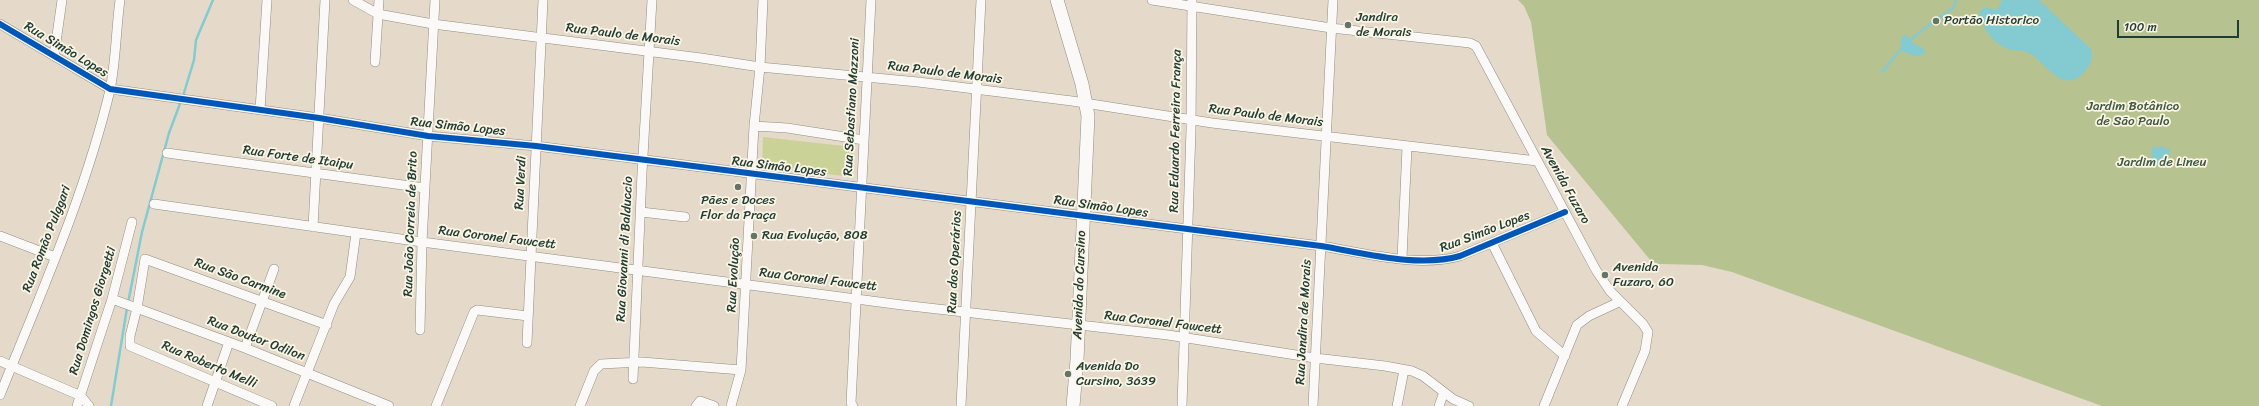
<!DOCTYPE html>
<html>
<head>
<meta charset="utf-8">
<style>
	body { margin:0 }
	#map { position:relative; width:2259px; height:406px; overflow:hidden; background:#e5dac9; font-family:Sriracha,sans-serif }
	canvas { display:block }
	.scale { position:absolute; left:2117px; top:20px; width:122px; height:18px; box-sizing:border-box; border:2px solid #1f3d34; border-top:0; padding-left:5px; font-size:12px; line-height:14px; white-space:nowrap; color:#1f3d34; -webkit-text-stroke:3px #fcf5e5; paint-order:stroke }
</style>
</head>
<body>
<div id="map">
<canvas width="2259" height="406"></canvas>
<div class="scale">100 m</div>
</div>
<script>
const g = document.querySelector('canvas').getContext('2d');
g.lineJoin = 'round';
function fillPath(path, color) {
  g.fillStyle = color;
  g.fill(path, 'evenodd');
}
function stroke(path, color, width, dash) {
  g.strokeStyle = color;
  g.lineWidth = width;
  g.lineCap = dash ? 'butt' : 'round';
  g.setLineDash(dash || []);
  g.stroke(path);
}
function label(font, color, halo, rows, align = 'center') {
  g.font = font + ' Sriracha,sans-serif';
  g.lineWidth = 3.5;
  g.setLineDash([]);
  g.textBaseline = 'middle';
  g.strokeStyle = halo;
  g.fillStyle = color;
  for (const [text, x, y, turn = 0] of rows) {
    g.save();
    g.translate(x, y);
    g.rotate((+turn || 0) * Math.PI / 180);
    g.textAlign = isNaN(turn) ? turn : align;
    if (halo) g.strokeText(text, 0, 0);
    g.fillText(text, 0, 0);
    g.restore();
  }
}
fillPath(new Path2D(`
	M763,137L853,147V177L762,167Z`), '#cbd298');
fillPath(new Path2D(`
	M1518,0H2259V406H2102L1732,272L1702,265L1659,264L1651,261L1547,135L1531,22L1524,6Z`), '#b6c290');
fillPath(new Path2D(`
	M2002,0H2039L2091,49C2093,59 2091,64 2085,71C2063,97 2047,63 2029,53C2023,50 2015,51 2008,49C1993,44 1982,27 1979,12L1985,7L1997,10Z
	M1906,35L1913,43L1924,49L1925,54L1914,56L1900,50L1902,36Z
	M2161,146L2170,150L2167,165L2162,164L2159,166L2151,162L2152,148L2155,146L2158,148Z`), '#83cbd0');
stroke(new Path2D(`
	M1909,42L1916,35L1954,7L1956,0
	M1882,72L1902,48
	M183,96L194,60L196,40L213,0
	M128,303L142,232L169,133L181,101
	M111,406L127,308`), '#83cbd0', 2.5);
const minor = new Path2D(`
	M353,0L378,14L433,24L701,58L760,67L918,82L1072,101L1212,123L1537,161
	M1152,0L1331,28L1470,43L1476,46L1596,270L1610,291L1643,324L1648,332L1645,351L1622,406
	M0,24L110,89L319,118L428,136L536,146L1321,246C1364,253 1418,268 1460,256L1565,212
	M54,56L62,0
	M375,62L379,0
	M260,110L267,0
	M754,126L787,128L864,140
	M167,153L425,188
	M154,204L422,242L902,305L1168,335L1315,358L1385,366L1412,371L1423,376L1453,399L1469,406
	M641,212L685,217
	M313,227L325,0
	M0,236L55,257
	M1492,243L1536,331L1565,356
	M1402,258L1407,147
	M112,299L245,348L389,406
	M420,330L422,242L435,0
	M527,343L543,0
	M245,348L274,269
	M0,361L81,396L89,406
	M633,379L642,173L652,0
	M0,395C40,295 85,195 110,90C116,61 116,29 120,0
	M77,406L112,299L132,222
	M207,406L229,342
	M272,406L130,346V336L137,308L145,259L327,325
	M294,406L334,304L350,277L356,233
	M436,406L474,312L477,310L528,316
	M580,406L594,371L601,364L642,362L741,370
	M696,406L700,401L714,406
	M731,406L741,370L754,126L760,67L763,0
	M853,406L851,403L871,0
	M961,406L981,0
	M1182,406L1191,129L1192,0
	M1313,406L1333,0
	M1397,406L1404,370
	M1439,406L1444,392
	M1544,406L1577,325L1589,316L1619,302`);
const secondary = new Path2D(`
	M1057,0L1082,84L1088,116L1077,360L1073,406`);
stroke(minor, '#8d8d83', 10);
stroke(secondary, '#8d8d83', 14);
stroke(minor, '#fbf9f7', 9);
stroke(secondary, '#fbf9f7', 13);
stroke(new Path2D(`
	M0,24L110,89L319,118L428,136L536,146L1321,246C1364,253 1418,268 1460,256L1565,212`), '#0057b8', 6);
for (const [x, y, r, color] of [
	[1936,21,4,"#647468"],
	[1348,25,4,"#647468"],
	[738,187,4,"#647468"],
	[754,236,4,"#647468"],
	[1605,275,4,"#647468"],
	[1068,374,4,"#647468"]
]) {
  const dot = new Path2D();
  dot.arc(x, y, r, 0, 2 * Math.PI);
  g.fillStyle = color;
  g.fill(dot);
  stroke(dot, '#fcf5e5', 1.5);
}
label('13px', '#1f3d34', '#fcf5e5', [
	["Jandira",1356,18],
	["de Morais",1356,33],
	["Portão Historico",1944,21],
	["Pães e Doces",738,201,"center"],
	["Flor da Praça",738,216,"center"],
	["Rua Evolução, 808",762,236],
	["Avenida",1613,268],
	["Fuzaro, 60",1613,283],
	["Avenida Do",1076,367],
	["Cursino, 3639",1076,382]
], 'left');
label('13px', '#1f3d34', '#fcf5e5', [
	["Rua Paulo de Morais",623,35,7],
	["Rua Simão Lopes",66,50,31],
	["Rua Paulo de Morais",945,73,7],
	["Rua Sebastiano Mazzoni",852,107,-87],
	["Rua Paulo de Morais",1266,116,7],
	["Rua Simão Lopes",458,127,6],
	["Rua Eduardo Ferreira França",1176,131,-89],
	["Rua Forte de Itaipu",298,158,8],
	["Rua Simão Lopes",779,167,7],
	["Rua Verdi",521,183,-87],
	["Avenida Fuzaro",1565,185,61],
	["Rua Simão Lopes",1101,207,8],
	["Rua João Correia de Brito",411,224,-88],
	["Rua Simão Lopes",1485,232,-21],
	["Rua Coronel Fawcett",497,238,7],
	["Rua Romão Pulggari",47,239,-69],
	["Rua Giovanni di Balduccio",625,249,-87],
	["Rua dos Operários",955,262,-87],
	["Rua Evolução",734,275,-87],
	["Rua São Carmine",240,279,20],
	["Rua Coronel Fawcett",818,280,7],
	["Avenida do Cursino",1080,285,-88],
	["Rua Domingos Giorgetti",93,311,-73],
	["Rua Jandira de Morais",1304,322,-87],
	["Rua Coronel Fawcett",1163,323,7],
	["Rua Doutor Odilon",256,339,21],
	["Rua Roberto Melli",209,365,23]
]);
label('13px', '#3d5940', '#fcf5e5', [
	["Jardim Botânico",2133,107],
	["de São Paulo",2133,122],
	["Jardim de Lineu",2162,163]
]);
</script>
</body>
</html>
